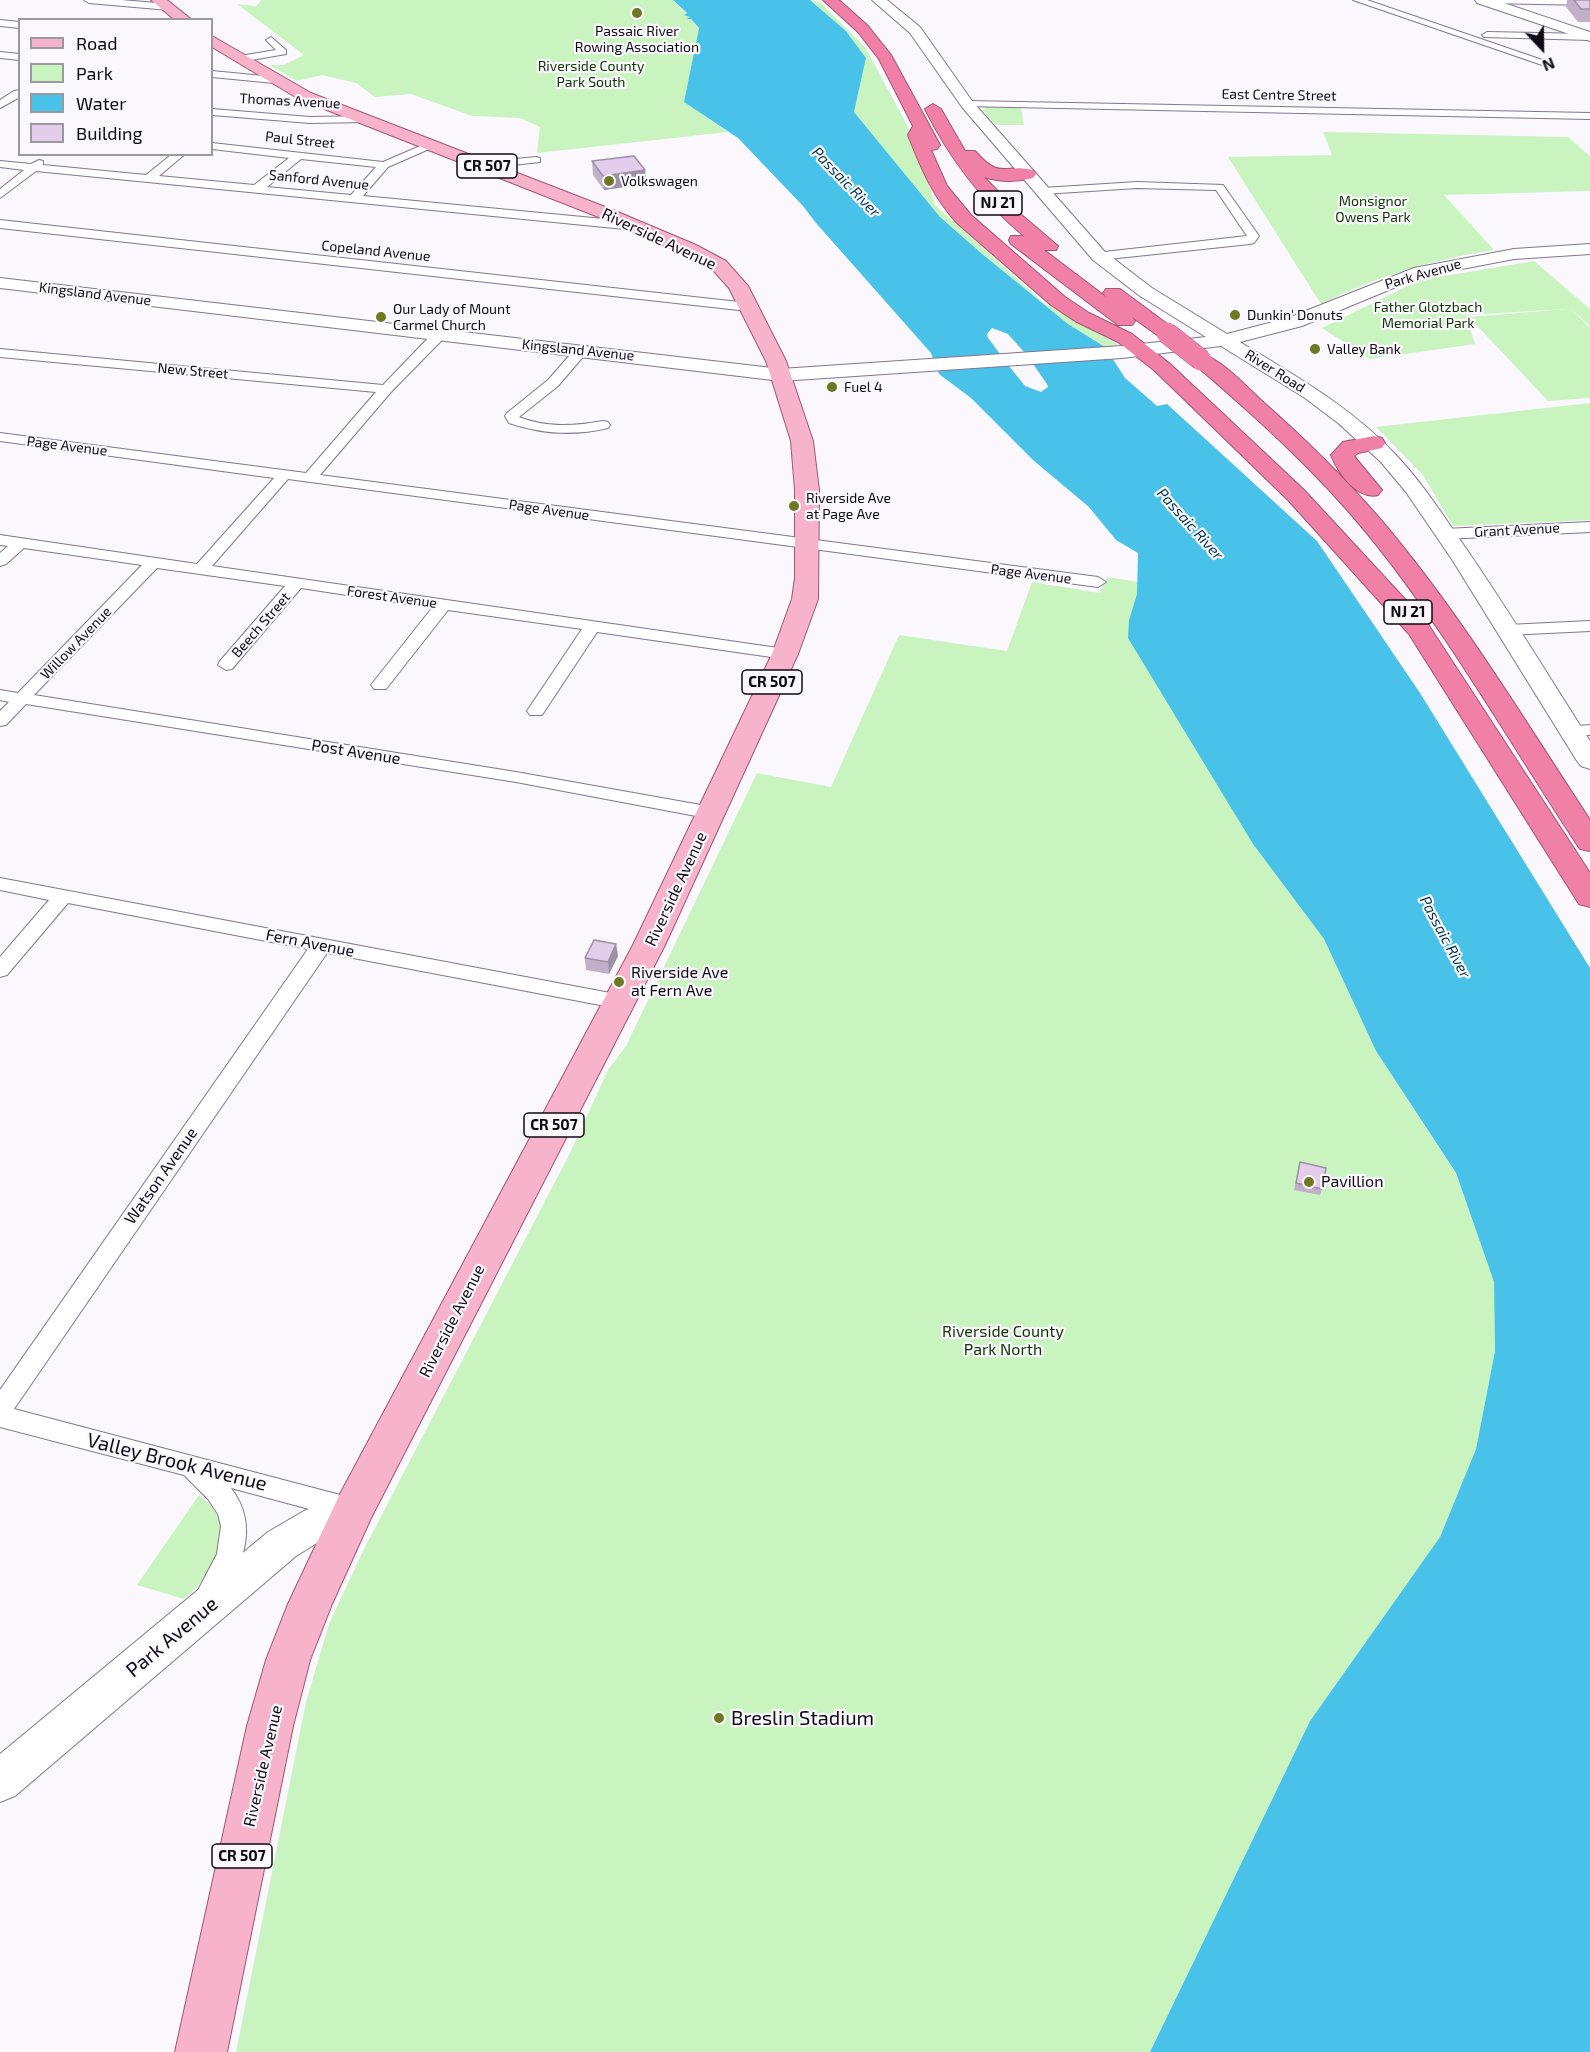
<!DOCTYPE html>
<html>
<head>
<meta charset="utf-8">
<style>
	body { margin:0 }
	#map { position:relative; width:1590px; height:2052px; overflow:hidden; background:#faf7fd; font-family:"Exo 2",sans-serif }
	canvas { display:block }
	.legend { position:absolute; left:18px; top:18px; width:195px; height:138px; box-sizing:border-box; background:#faf7fd; border:2px solid #9c989f; margin:0; padding:8px 10px; list-style:none; font-size:18px; color:#0f0913 }
	.legend li { display:flex; align-items:center; gap:12px; height:30px }
	.legend b { width:30px; border:2px solid #9c989f }
	.north { position:absolute; left:1512px; top:18px; width:60px; height:60px; -webkit-text-stroke:4px #faf7fd; paint-order:stroke; rotate:158deg; font-size:16px; font-weight:700; line-height:24px; text-align:center; color:#0f0913 }
	.north::after { content:''; display:block; margin:auto; width:21px; height:27px; background:#0f0913; clip-path:polygon(50% 0,100% 100%,50% 72%,0 100%) }
</style>
</head>
<body>
<div id="map">
<canvas width="1590" height="2052"></canvas>
<ul class="legend">
<li><b style="height:8px;background:#f6b3c9"></b>Road</li>
<li><b style="height:16px;background:#caf4bf"></b>Park</li>
<li><b style="height:16px;background:#48c2e8"></b>Water</li>
<li><b style="height:16px;background:#e2cdea"></b>Building</li>
</ul>
<div class="north">N</div>
</div>
<script>
const g = document.querySelector('canvas').getContext('2d');
g.lineJoin = 'round';
function fillPath(path, color) {
  g.fillStyle = color;
  g.fill(path, 'evenodd');
}
function stroke(path, color, width, dash) {
  g.strokeStyle = color;
  g.lineWidth = width;
  g.lineCap = dash ? 'butt' : 'round';
  g.setLineDash(dash || []);
  g.stroke(path);
}
function label(font, color, halo, rows, align = 'center') {
  g.font = font + ' "Exo 2",sans-serif';
  g.lineWidth = 4.5;
  g.setLineDash([]);
  g.textBaseline = 'middle';
  g.strokeStyle = halo;
  g.fillStyle = color;
  for (const [text, x, y, turn = 0] of rows) {
    g.save();
    g.translate(x, y);
    g.rotate((+turn || 0) * Math.PI / 180);
    g.textAlign = isNaN(turn) ? turn : align;
    if (halo) g.strokeText(text, 0, 0);
    g.fillText(text, 0, 0);
    g.restore();
  }
}
fillPath(new Path2D(`
	M262,0H673L699,28L684,102L728,132L537,153L540,127L520,118L472,116L411,94L375,97L356,83L322,75L297,81L269,65H284L304,55L237,4L256,6Z
	M810,0L820,2L865,47L907,125L923,165L935,205L1044,303L1119,345L1105,347L1068,324L981,253L940,217L854,112L866,58L846,31Z
	M986,107L1021,108L1024,125H995L983,110Z
	M1323,132L1568,137L1590,156V191L1444,195L1494,250C1432,260 1377,276 1321,304L1228,157L1332,155Z
	M1534,261L1590,309V326L1571,309L1590,328V398L1548,401L1469,317L1567,309L1466,315L1475,344L1370,359L1322,328L1420,280Z
	M1590,403V520L1453,526L1423,475L1376,427Z
	M1107,577L1138,582L1137,594L1129,620L1253,844L1324,939L1376,1051L1456,1174L1494,1282L1495,1351L1476,1449L1440,1537L1310,1721L1150,2052H236L306,1702L329,1624L362,1553L570,1153L608,1070L626,1046L757,773L831,787L899,635L1007,651L1032,582L1100,593Z
	M199,1495C242,1526 217,1572 184,1599L137,1585Z`), '#caf4bf');
fillPath(new Path2D(`
	M673,0H810L846,31L866,58L854,112L940,217L981,253L1068,324L1105,347L1125,378L1157,406L1167,404L1317,541L1420,693L1590,968V2052H1150L1310,1721L1440,1537L1476,1449L1495,1351L1494,1282L1456,1173L1376,1051L1324,939L1253,844L1128,638L1129,620L1137,594L1138,553L1116,540L1089,507L1033,460L971,398L939,374L931,353L816,223L803,206L738,138L684,102L699,28L691,19H687L690,17L684,15L687,13Z`), '#48c2e8');
fillPath(new Path2D(`
	M992,328L1008,334L1025,353L1116,358L1033,364L1047,384L1048,387L1041,392L1025,386L1009,366L934,371L1000,354L988,338L987,334Z`), '#faf7fd');
const street = new Path2D(`
	M84,0H121L169,4L174,7L169,10L89,3Z
	M1353,0H1367L1554,64L1545,66Z
	M1481,0H1590V5L1486,3Z
	M0,20L20,22V28L0,26Z
	M1487,32L1589,34L1590,40L1484,37L1482,35Z
	M271,37L286,50V54L240,62L235,59L240,56L276,50L266,40Z
	M0,52L20,54V60L0,58Z
	M212,71L274,77L279,80L274,83L212,77Z
	M20,90V97L0,108V100L14,91Z
	M967,101L1590,113V119L963,106L962,104Z
	M212,109L310,117L366,116L371,119L366,122L310,123L212,115Z
	M432,141L437,144L436,146L388,167L363,196L635,222L641,226L635,230L36,171L0,198V189L24,170L0,167V161L31,164L39,160L43,161V165L146,175L172,154H185L159,176L254,185L289,158L212,149V143L383,162ZM301,159L376,167L351,195L267,187Z
	M536,157L540,158V162L485,168L479,165L485,162Z
	M1137,182L1223,185L1259,236L1254,243L1250,244L1099,260L1093,256L1095,253L1247,236L1216,190L1137,188L1043,194L1037,191L1043,188Z
	M0,220L748,303L754,307L748,311L0,228Z
	M438,332L443,333L445,336L443,339L391,392L320,475L1098,577L1106,582L1098,587L288,479L212,566L785,649L793,654L785,659L597,632L542,715H530L527,711L582,629L448,610L386,689H374L371,685L432,608L301,588L232,669L226,670L218,665L220,661L285,586L157,568L34,695L516,772L712,807L719,809L721,813L719,817L712,819L516,782L26,704L6,725L0,726V711L9,702L0,700V690L18,693L142,565L24,548L6,564L0,566V553L8,546L0,545V535L197,564L274,478L0,441V433L306,473L376,392L0,357V349L383,385L433,333Z
	M581,347L588,351L558,386L519,417C546,428 575,426 603,421L608,422L610,425L608,428C575,436 541,434 509,423L505,416L507,413L548,380L576,348Z
	M1590,522V532L1444,539L1436,534L1444,529Z
	M1590,621V631L1507,635L1499,630L1507,625Z
	M1590,725V735H1565L1562,731L1565,727Z
	M0,878L621,995L628,997L631,1002L628,1007L621,1009L327,953L14,1409L363,1501L367,1509L363,1517L354,1521L231,1488C259,1525 243,1561 224,1597L220,1603L210,1607L200,1603L196,1594L217,1554L221,1526L218,1514L208,1499L184,1475L0,1427V1390L308,949L68,903L7,975L0,977V957L49,900L0,890Z`);
const secondary = new Path2D(`
	M872,0H887L920,27L972,101L1105,252L1152,288L1227,334L1288,318L1414,268L1514,249L1590,244V254L1514,259L1420,277L1302,326L1240,342C1294,375 1351,407 1395,454C1418,478 1437,506 1456,534C1503,601 1546,672 1590,741V769L1581,766L1577,761L1453,561L1406,492L1380,461L1338,423L1305,398L1221,346L1122,358L781,381L0,288V278L781,369L1122,346L1206,337L1140,296L1093,260L962,107L910,33Z
	M1475,0H1495L1590,32V41L1477,3Z
	M354,1492L367,1497L373,1509L367,1521L330,1535L296,1556L15,1796L0,1802V1754L268,1532L304,1511Z`);
const primary = new Path2D(`
	M151,0H167L192,20H175Z
	M212,36L311,93L613,210L696,245L726,261L748,286L786,361L813,441L819,490L818,599L798,654L665,945L371,1518L332,1604L310,1660L293,1726L227,2052H175L247,1726L266,1660L288,1604L339,1496L633,945L772,654L792,599L795,578V490L791,441L766,361L729,288L712,269L682,253L601,218L299,99L212,47Z`);
const highway = new Path2D(`
	M823,0H839L868,26L891,55L940,145L937,149L931,150L947,186L971,215L1065,297L1089,313L1132,334L1169,363L1304,490L1415,610L1420,612L1590,873V907L1579,904L1409,634L1288,500L1155,371L1118,342L1075,321L1051,305L957,223C933,197 921,168 908,135L913,126L879,59L858,32Z
	M933,104L941,109L965,151H975C1001,181 1004,163 1033,170L1036,174L1033,178C1017,182 1000,182 984,177L1018,212L1058,246L1056,250H1044L1106,297L1103,293L1106,289H1120L1174,329L1177,333L1174,337H1160L1132,317L1135,321L1132,325H1118L1011,244L1009,240L1011,236H1024C981,200 950,159 925,109Z
	M1201,354C1220,358 1247,387 1262,401C1304,438 1344,477 1381,520C1460,613 1523,718 1590,820V851L1580,849C1509,742 1447,631 1366,532C1315,470 1255,416 1194,364L1191,360L1194,356Z
	M1374,436L1382,438L1385,443L1382,448L1358,453L1354,456L1382,490L1378,495C1357,500 1338,473 1331,455L1343,442Z`);
stroke(street, '#847590', 2);
stroke(secondary, '#847590', 2);
stroke(primary, '#a15672', 2);
stroke(highway, '#a15672', 2);
fillPath(street, '#fff');
fillPath(secondary, '#fff');
fillPath(primary, '#f6b3c9');
fillPath(highway, '#f080a5');
const highwayBridge = new Path2D(`
	M1167,333L1201,360`);
stroke(highwayBridge, '#a15672', 22, []);
stroke(highwayBridge, '#f080a5', 21);
fillPath(new Path2D(`
	M1567,0H1590V22H1578L1566,7Z
	M592,161L645,170L646,184L604,190L593,175Z
	M616,944L618,956L609,974L586,970L585,958Z
	M1300,1162L1322,1189L1320,1195L1294,1190Z`), '#c2b0c9');
fillPath(new Path2D(`
	M645,170L646,184L604,190L603,176Z
	M616,944L618,956L609,974L608,962Z`), '#9e90a4');
const building = new Path2D(`
	M1574,0H1590V9H1581Z
	M634,156L645,170L603,176L592,161Z
	M594,940L616,944L608,962L585,958Z
	M1300,1162L1326,1168L1322,1189L1296,1183Z`);
fillPath(building, '#e2cdea');
stroke(building, '#9e90a4', 1.5);
for (const [x, y, r, color] of [
	[637,13,6,"#6e7822"],
	[609,181,6,"#6e7822"],
	[1235,315,6,"#6e7822"],
	[381,317,6,"#6e7822"],
	[1315,349,6,"#6e7822"],
	[832,387,6,"#6e7822"],
	[794,506,6,"#6e7822"],
	[619,982,6,"#6e7822"],
	[1309,1182,6,"#6e7822"],
	[719,1718,6,"#6e7822"]
]) {
  const dot = new Path2D();
  dot.arc(x, y, r, 0, 2 * Math.PI);
  g.fillStyle = color;
  g.fill(dot);
  stroke(dot, '#faf7fd', 2);
}
label('14px', '#0f0913', '#faf7fd', [
	["Passaic River",637,31,"center"],
	["Rowing Association",637,47,"center"],
	["Volkswagen",621,181],
	["Our Lady of Mount",393,309],
	["Carmel Church",393,325],
	["Dunkin' Donuts",1247,315],
	["Valley Bank",1327,349],
	["Fuel 4",844,387],
	["Riverside Ave",806,498],
	["at Page Ave",806,514]
], 'left');
label('14px', '#0e3501', '#faf7fd', [
	["Riverside County",591,66],
	["Park South",591,82],
	["Monsignor",1373,201],
	["Owens Park",1373,217],
	["Father Glotzbach",1428,307],
	["Memorial Park",1428,323]
]);
label('14px', '#0f0913', '#faf7fd', [
	["East Centre Street",1279,95,1],
	["Thomas Avenue",290,101,3],
	["Paul Street",300,140,6],
	["Sanford Avenue",319,180,6],
	["Copeland Avenue",376,251,6],
	["Park Avenue",1423,274,-16],
	["Kingsland Avenue",95,294,7],
	["Kingsland Avenue",578,350,6],
	["New Street",193,371,5],
	["River Road",1275,371,32],
	["Page Avenue",67,446,7],
	["Page Avenue",549,510,8],
	["Grant Avenue",1517,530,-3],
	["Page Avenue",1031,574,7],
	["Forest Avenue",392,597,8],
	["Beech Street",261,625,-49],
	["Willow Avenue",76,643,-46]
]);
for (const [x, y, w] of [
	[487,166,60],
	[998,203,48],
	[1408,612,48],
	[772,682,60],
	[554,1125,60],
	[242,1856,60]
]) {
  const box = new Path2D();
  box.roundRect(x - w / 2, y - 12, w, 24, 4.5);
  g.fillStyle = '#faf7fd';
  g.fill(box);
  stroke(box, '#0f0913', 1.5);
}
label('bold 15px', '#0f0913', null, [
	["CR 507",487,166],
	["NJ 21",998,203],
	["NJ 21",1408,612],
	["CR 507",772,682],
	["CR 507",554,1125],
	["CR 507",242,1856]
]);
label('italic 15px', '#003847', '#faf7fd', [
	["Passaic River",846,182,46],
	["Passaic River",1190,524,48],
	["Passaic River",1445,937,62]
]);
label('16px', '#0f0913', '#faf7fd', [
	["Riverside Avenue",659,239,25],
	["Post Avenue",356,752,9],
	["Riverside Avenue",676,889,-65],
	["Fern Avenue",310,943,11],
	["Watson Avenue",161,1176,-55],
	["Riverside Avenue",452,1321,-63],
	["Riverside Avenue",263,1766,-77]
]);
label('16px', '#0f0913', '#faf7fd', [
	["Riverside Ave",631,973],
	["at Fern Ave",631,991],
	["Pavillion",1321,1182]
], 'left');
label('16px', '#0e3501', '#faf7fd', [
	["Riverside County",1003,1332],
	["Park North",1003,1350]
]);
label('20px', '#0f0913', '#faf7fd', [
	["Valley Brook Avenue",177,1462,14],
	["Park Avenue",172,1637,-40]
]);
label('20px', '#0f0913', '#faf7fd', [
	["Breslin Stadium",731,1718]
], 'left');
</script>
</body>
</html>
